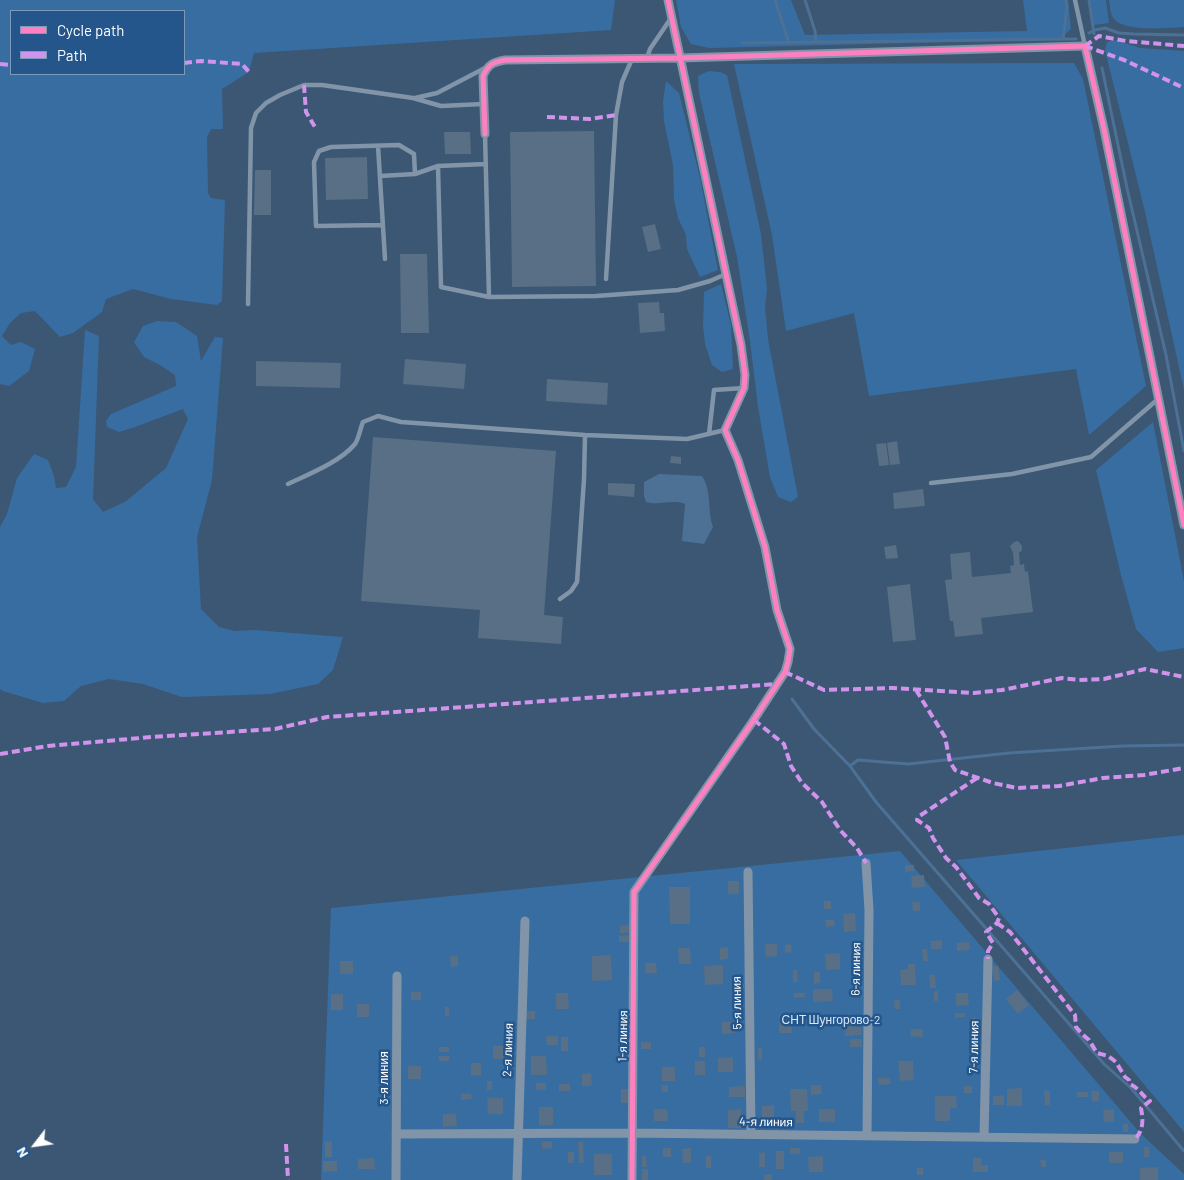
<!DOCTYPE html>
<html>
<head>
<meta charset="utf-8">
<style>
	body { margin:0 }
	#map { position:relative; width:1184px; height:1180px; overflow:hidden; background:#3b5774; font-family:Barlow,sans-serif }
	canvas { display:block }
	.legend { position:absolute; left:10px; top:10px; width:175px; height:65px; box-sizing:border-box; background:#24568b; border:1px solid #7c9ab9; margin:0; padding:6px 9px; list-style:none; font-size:15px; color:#fff }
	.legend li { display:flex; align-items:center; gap:10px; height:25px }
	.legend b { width:25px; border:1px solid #7c9ab9 }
	.north { position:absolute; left:10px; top:1120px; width:50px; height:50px; -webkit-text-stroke:4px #24568b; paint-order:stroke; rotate:240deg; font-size:14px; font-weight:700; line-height:20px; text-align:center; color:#fff }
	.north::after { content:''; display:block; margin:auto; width:18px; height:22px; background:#fff; clip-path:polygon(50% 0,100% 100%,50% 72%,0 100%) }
</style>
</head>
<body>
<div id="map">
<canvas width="1184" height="1180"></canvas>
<ul class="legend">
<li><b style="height:6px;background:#ff80c0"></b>Cycle path</li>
<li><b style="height:6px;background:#d193ec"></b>Path</li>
</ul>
<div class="north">N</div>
</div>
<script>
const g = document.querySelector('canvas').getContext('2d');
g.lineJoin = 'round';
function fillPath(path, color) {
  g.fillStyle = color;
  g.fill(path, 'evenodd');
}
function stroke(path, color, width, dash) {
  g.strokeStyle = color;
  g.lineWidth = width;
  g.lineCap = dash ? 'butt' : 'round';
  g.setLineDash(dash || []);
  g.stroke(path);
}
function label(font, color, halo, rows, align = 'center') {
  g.font = font + ' Barlow,sans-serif';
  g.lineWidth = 5;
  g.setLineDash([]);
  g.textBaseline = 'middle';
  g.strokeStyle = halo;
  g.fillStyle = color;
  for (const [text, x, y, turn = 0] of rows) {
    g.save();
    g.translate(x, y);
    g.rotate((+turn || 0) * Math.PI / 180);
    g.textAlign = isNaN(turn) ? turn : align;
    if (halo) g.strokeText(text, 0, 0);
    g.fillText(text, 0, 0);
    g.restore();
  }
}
fillPath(new Path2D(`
	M0,0H615L611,30L254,53L249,72L222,89L223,129H211L207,137L208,193L211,198L225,200L222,301L217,305L171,299L133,289L106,299L102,312L73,333L60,337L35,311L21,313L10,323L2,336L11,345L21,342L35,349L29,371L9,386L0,384ZM11,11H184V74H11Z
	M676,0H791L805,35L1027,31L1023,0H1068L1071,29L1061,38L1030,40L709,48L691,44L681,27Z
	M1089,0H1106L1109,23L1094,25Z
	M1109,0H1184V27C1168,28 1125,32 1114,19C1110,14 1110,6 1109,0Z
	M1115,40L1140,48L1184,51V390L1145,212L1105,50L1107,42Z
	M1074,63L1083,79L1146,386L1089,435L1076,369L869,396L854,313L786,331L772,235L734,64Z
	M709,71L720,72L727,75L761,234L767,289L765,307L768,339L798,497L791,502L778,497L770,477L758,407L750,341L737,257L699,93L698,76Z
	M666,81L679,93L700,178L718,270L700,277L687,249L686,235L678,218L674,200L673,165L664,121L663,101Z
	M721,284L731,325L733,369L722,372L712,365L705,344L703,326L704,292Z
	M157,321L176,322L197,336L201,361L215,337L223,338L212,480L197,537L201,609L219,627L235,631L254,630L343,637L333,670L318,684L270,694L182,697L143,684L109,679L81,686L64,701L43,703L3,691L0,689V527L7,514L17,478L34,454L48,460L54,476L56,488L66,487L76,467L85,330L99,336L93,499L103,512L125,502L166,468L188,419L183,409L135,427L119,432L107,427L106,421L111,414L176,386L175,375L160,365L144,357L134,342L143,326Z
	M1153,422L1184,581V648L1158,652L1136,629L1121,575L1096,470Z
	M1184,835V1132L956,860Z
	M900,851L1140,1133L1184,1174V1180H321L331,908Z`), '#386da1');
fillPath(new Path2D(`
	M659,474L702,476C712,491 707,510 713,527L704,544L682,541L685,504C673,499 659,506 646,502L644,496V482Z`), '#4d7095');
stroke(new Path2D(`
	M775,0L789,43
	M805,0L815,31L816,42
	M1089,0L1094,34
	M1089,33L1095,30L1105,28L1119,33L1134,34L1184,35
	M1063,39L1067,7L1066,0
	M742,43L1076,39
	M1102,68L1127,188L1166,355L1184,451
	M792,699L814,729L850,766L876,802L1104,1064L1131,1088L1184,1151
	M850,766L858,760L908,764L1009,753L1122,746L1184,745`), '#4d7095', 3);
fillPath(new Path2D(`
	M594,131L596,286L512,287L510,132Z
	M444,132H470L471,154H445Z
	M367,157L368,199L326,200L325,158Z
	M255,170H271V215H254Z
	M655,224L661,249L648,252L642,227Z
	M400,254H427L429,333H401Z
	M659,302L660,313H664L665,331L640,333L638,303Z
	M405,359L466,364L464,389L403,384Z
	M256,361L341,363L340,388L256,386Z
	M547,379L608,383L607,405L546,401Z
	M373,437L556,451L544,615L563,617L561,644L478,638L480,610L361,601Z
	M897,441L900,464L890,465L887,443Z
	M886,443L889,465L879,466L876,444Z
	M671,456L681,457V464L670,463Z
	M608,483L635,484L634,497L608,495Z
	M923,489L925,506L894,509L893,493Z
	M1018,541L1022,546V550L1019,553L1020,565L1024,564L1025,572L1028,571L1033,612L981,618L983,634L955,637L953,621H950L945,580L952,579L950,554L970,552L972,577L1011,573L1010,566L1014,565L1013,553L1010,546L1014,542Z
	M896,545L898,558L886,559L884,547Z
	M910,584L916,640L893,642L887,587Z
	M905,865H914V871L905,872Z
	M924,875L925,887L912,888L911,876Z
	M728,881H739V894H728Z
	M669,887H690V924H670Z
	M824,901H831V909H824Z
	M912,902H920V911H913Z
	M855,913L856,931L844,932L843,914Z
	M825,920H834L835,926L826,927Z
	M630,925V933H620V926Z
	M629,935L630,942H619V936Z
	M942,940V949H931V941Z
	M969,942L970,950L957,951V943Z
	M765,944H777V956L766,957Z
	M791,944L792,952L785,953V945Z
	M728,947V959L720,960V948Z
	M678,948H690L691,964H679Z
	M922,949H927L928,961H923Z
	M852,950H858L859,961L852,962Z
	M840,953V969L826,970L825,954Z
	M611,955L612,980L592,981V956Z
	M450,956H458V966L451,967Z
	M340,961H353V974H340Z
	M645,963H656L657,973H645Z
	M908,964H915L916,985H901L900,970L908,969Z
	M723,965V984L705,985L704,966Z
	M992,966H998L1000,980L994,981Z
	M793,970H797L798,982H793Z
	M814,972H820V983L814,984Z
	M929,975H935L936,988H930Z
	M735,983H744V989H735Z
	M813,989H832L833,1001L813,1002Z
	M1017,990L1029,1005L1018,1014L1006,999Z
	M934,991H938V1001H934Z
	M411,992H421V1000H411Z
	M556,993H568L569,1009H556Z
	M794,993H805V997L794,998Z
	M956,993H968L969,1005L956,1006Z
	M331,994H343V1010H331Z
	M894,1000H900V1009H895Z
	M357,1004H369V1017H357Z
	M445,1007H449V1016H445Z
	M524,1011H535V1019H524Z
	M955,1013H965V1017L955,1018Z
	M779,1015H792V1033H779Z
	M972,1018H976V1030L972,1031Z
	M861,1020L862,1035L845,1036L844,1021Z
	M722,1022H735V1033L722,1034Z
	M911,1029H923V1037L910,1036Z
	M546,1036H558V1045H547Z
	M561,1037H568V1051H561Z
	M850,1039H862V1047H850Z
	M641,1042H651V1049H641Z
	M493,1046H504L505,1059H493Z
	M439,1047H449V1052H439Z
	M699,1047H705V1057H699Z
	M758,1048H762V1060H758Z
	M439,1056H449V1061H439Z
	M531,1056H546L547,1075H531Z
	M733,1057V1072H718V1058Z
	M695,1061H705V1075H695Z
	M898,1061H913L914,1080L900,1081Z
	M471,1063H481V1075L471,1076Z
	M408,1066H421V1079H408Z
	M662,1067H675V1081H662Z
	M591,1073L592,1086H582V1074Z
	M878,1078H890L891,1084L879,1085Z
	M487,1081H492V1090H487Z
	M536,1083H546V1090H536Z
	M559,1084H570V1091H559Z
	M661,1085H668V1092H662Z
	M811,1085H821L822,1094L811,1095Z
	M745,1086V1097H729V1087Z
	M964,1086H972V1093H964Z
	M1022,1088V1106H1007V1089Z
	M621,1089H628V1103H621Z
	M790,1089H807L808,1111H804V1123H796V1111H791Z
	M1044,1091H1050V1105H1045Z
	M1091,1091H1099V1101H1092Z
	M1077,1092H1088V1097H1077Z
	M461,1094H471L472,1099L461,1100Z
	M1004,1095V1105H993V1096Z
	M935,1096H956L957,1108H950V1121H935Z
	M487,1098H503V1114H488Z
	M774,1105V1126H762V1106Z
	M539,1107H553V1125L539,1126Z
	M654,1109H667L668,1121H654Z
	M741,1109V1128H728V1110Z
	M819,1109H835V1122H819Z
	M1114,1109V1122H1104L1103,1110Z
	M443,1114H456L457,1126L443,1127Z
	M1123,1124H1128V1132H1123Z
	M332,1141V1157H325V1142Z
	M552,1141V1148L542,1149V1142Z
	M578,1142H583L584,1163H579Z
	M1144,1147H1149V1157H1144Z
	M663,1148H671V1157H663Z
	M691,1148V1163H683L682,1149Z
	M790,1148H800V1154H790Z
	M776,1151H784V1169H776Z
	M568,1152H574V1163H568Z
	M765,1152V1167H759V1153Z
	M1109,1152H1123V1163H1109Z
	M594,1154H612V1175H594Z
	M642,1156H646L647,1167H642Z
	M706,1156H711V1168H706Z
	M823,1156V1172H809L808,1157Z
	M374,1158L375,1169H358V1159Z
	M973,1158H981V1165H988V1172H973Z
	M1040,1160H1046V1167H1041Z
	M323,1161H337V1171L323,1172Z
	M1158,1167V1180H1140V1168Z
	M917,1168H923V1175H917Z
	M642,1169H648V1180H642Z
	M772,1174V1180H764V1175Z`), '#586f85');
stroke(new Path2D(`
	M1075,0L1085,46
	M647,58L650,49L671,18
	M415,98L437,93L485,68
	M485,134L489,297
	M378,146L385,259
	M438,166L441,287L489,297L596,296L678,290L710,281L726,274
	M380,176L415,174L438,166L486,164
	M383,225L316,226L314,162L319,151L331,147L399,145L414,154L415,174
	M606,279L616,115L622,82L632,59
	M248,304L251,128L256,113L266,103L280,95L304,85H322L413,98L441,106L483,104
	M709,434L714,390L744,388
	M931,483L1012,474L1091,457L1158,399
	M288,484C309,474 340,462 355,444C359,438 360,429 363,422L378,416L401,422L585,435L687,439L725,430
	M560,599L571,591L577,582L584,479L585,435`), '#8295a8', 4.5);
stroke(new Path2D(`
	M485,134L483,76C488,64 494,62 505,60L680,58L1085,46L1104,129L1184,525
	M866,863L869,910L867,1136
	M748,872L751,1134
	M396,1134L632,1133L1135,1139
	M984,1137L988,959
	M396,1180L397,976
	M517,1180L525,921
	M632,1180L634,892L751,724L785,672L788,662L790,649L777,610L765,547L738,460L725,430L744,388L745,375L741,345L668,0`), '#8295a8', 9);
stroke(new Path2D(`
	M1085,46L1124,60L1184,88
	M1085,46L1099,36L1126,41L1184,46
	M184,63L201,61L242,64L249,72
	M0,64L11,65
	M304,85L306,112L315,127
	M547,117L590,119L616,115
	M785,672L824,690L893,688L974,693L1002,690L1062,678L1079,680L1104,679L1145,669L1184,677
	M916,690L945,737L950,762L955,770L993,783L1017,788L1059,786L1103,778L1144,775L1184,768
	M754,720L784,744L791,766L802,783L822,802L840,830L857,848L866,863
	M0,754L48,746L152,737L275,729L327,717L777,684
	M977,778L918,817L917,820L929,828L933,838L946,858L956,867L979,898L989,904L999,918L997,923L986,932L993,943L988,951V959
	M997,923L1010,932L1071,1010L1075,1015L1076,1027L1082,1034L1089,1040L1097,1053L1108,1056L1116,1062L1125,1077L1129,1080L1130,1084C1139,1088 1142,1096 1150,1101L1141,1108C1143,1119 1144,1130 1135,1139
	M286,1144L288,1180`), '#d193ec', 4, [8, 4]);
stroke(new Path2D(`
	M485,134L483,76C488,64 494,62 505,60L680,58L1085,46L1104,129L1184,525
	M632,1180L634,892L751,724L785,672L788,662L790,649L777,610L765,547L738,460L725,430L744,388L745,375L741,345L668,0`), '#ff80c0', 5);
label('12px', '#fff', '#24568b', [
	["6-я линия",856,969,-89],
	["5-я линия",737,1003,-91],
	["1-я линия",623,1036,-89],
	["7-я линия",974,1047,-89],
	["2-я линия",508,1050,-88],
	["3-я линия",384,1078,-90],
	["4-я линия",766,1122,1]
]);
label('12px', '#d6e7f8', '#24568b', [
	["СНТ Шунгорово-2",831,1020]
]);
</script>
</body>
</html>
